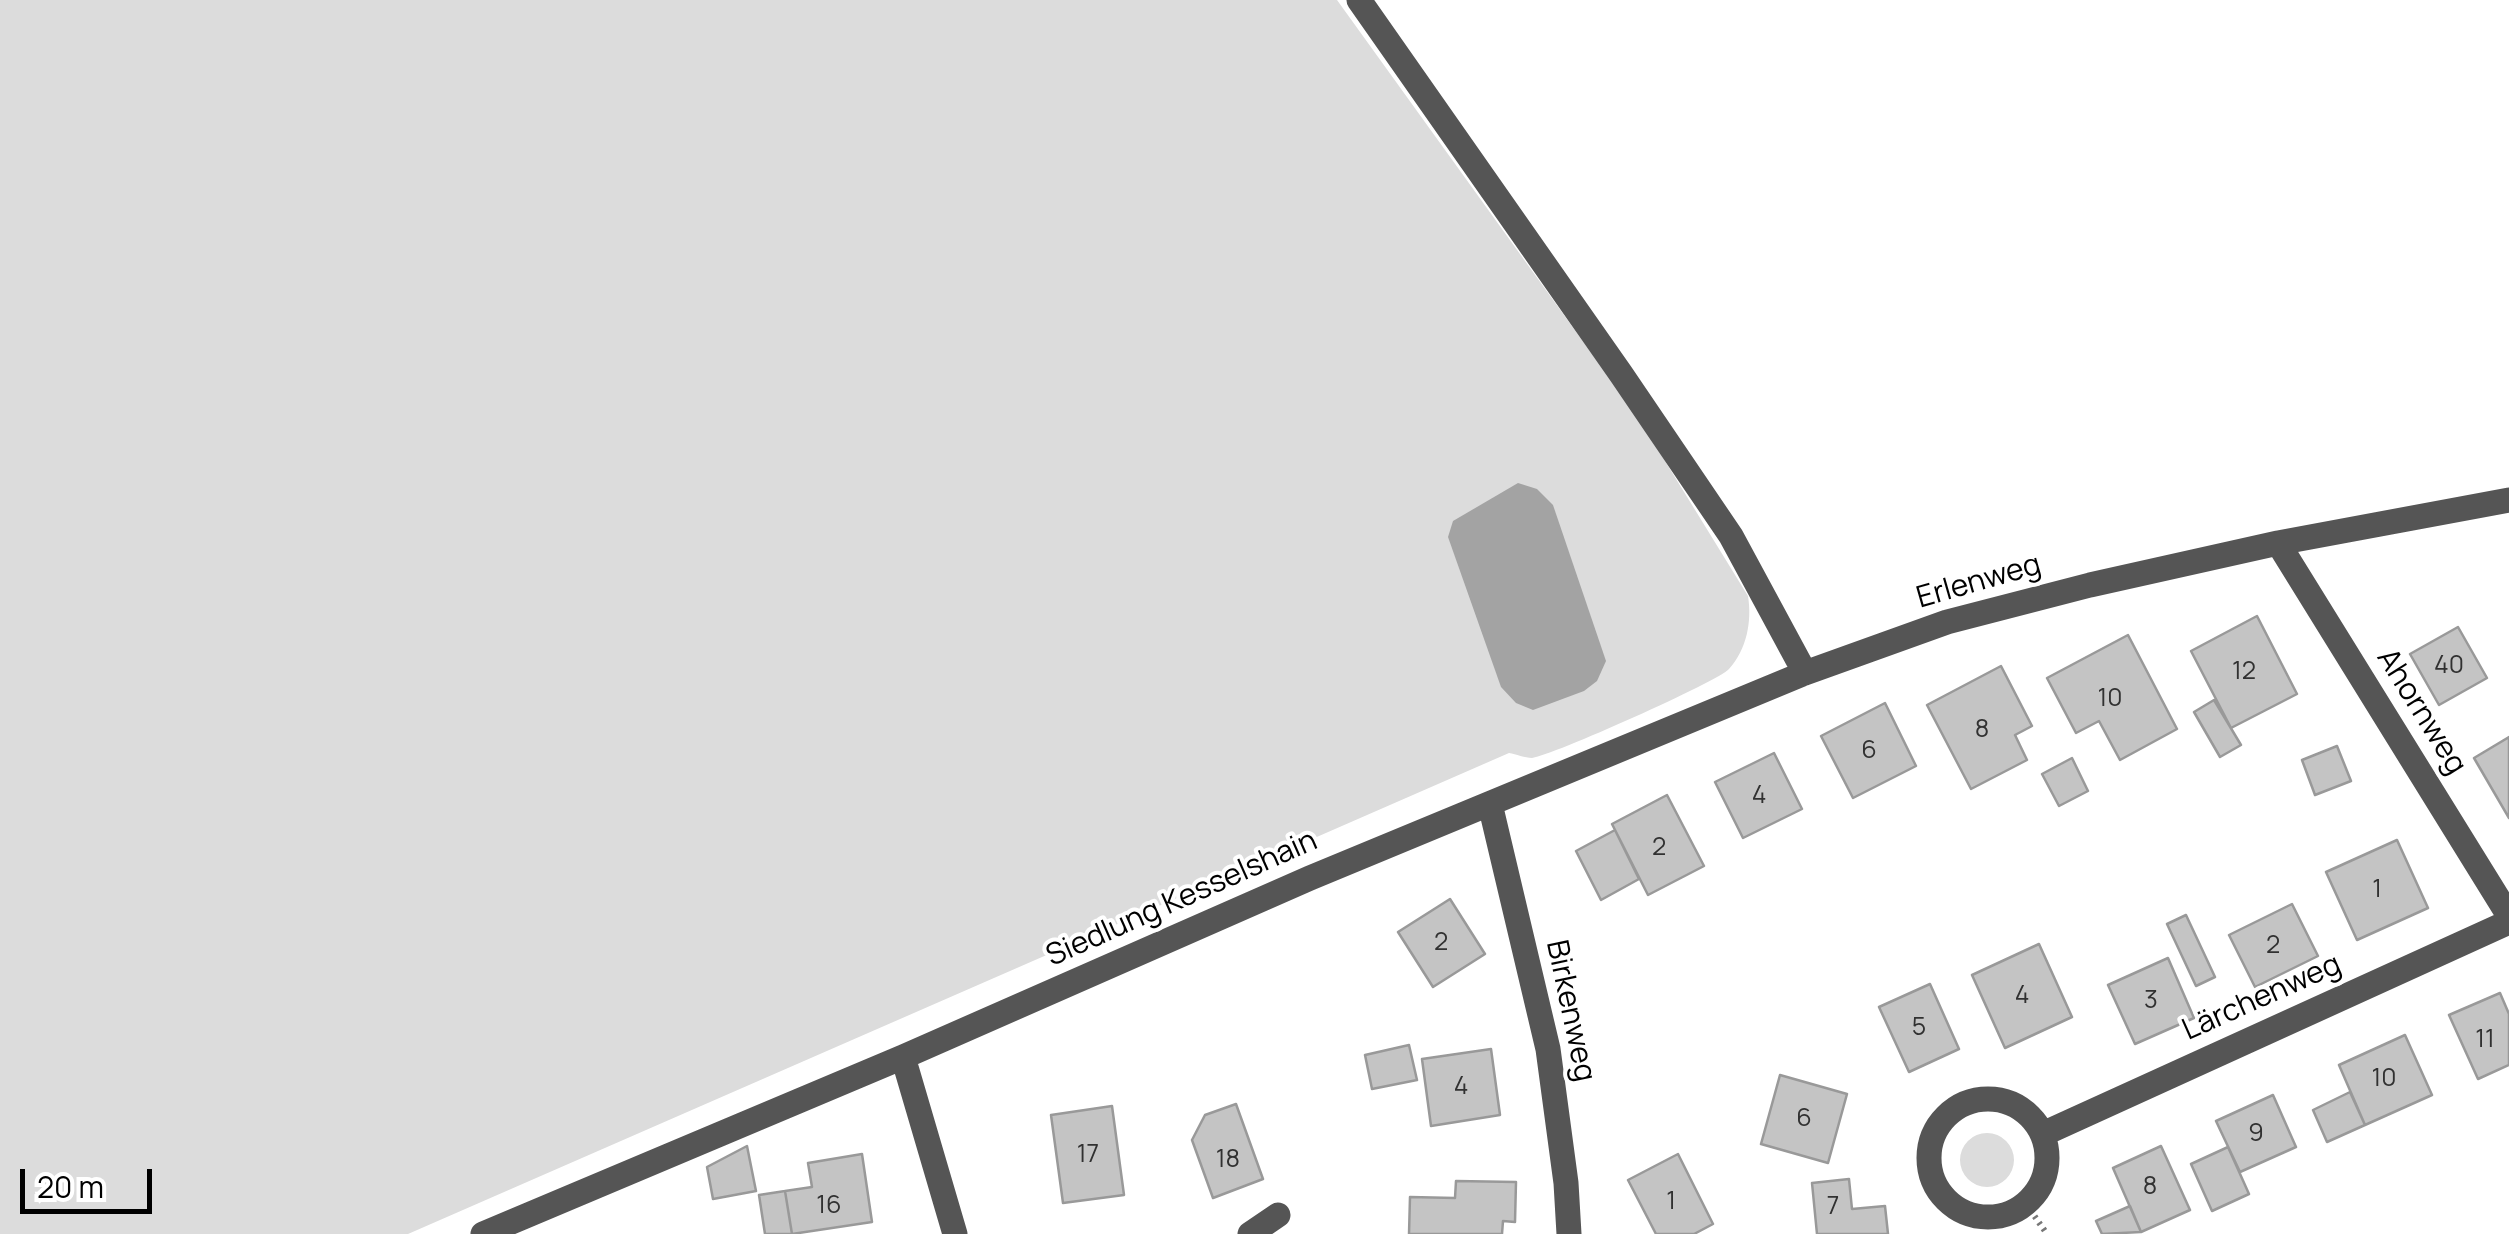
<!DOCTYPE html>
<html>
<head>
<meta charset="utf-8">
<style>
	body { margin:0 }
	#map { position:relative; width:2509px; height:1234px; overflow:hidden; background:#fff; font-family:Manrope,sans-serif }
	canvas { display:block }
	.scale { position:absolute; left:20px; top:1169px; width:132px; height:45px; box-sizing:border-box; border:5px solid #000; border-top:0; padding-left:12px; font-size:30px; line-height:35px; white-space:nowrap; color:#000; -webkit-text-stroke:8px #fff; paint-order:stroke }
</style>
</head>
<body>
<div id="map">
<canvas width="2509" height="1234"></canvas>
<div class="scale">20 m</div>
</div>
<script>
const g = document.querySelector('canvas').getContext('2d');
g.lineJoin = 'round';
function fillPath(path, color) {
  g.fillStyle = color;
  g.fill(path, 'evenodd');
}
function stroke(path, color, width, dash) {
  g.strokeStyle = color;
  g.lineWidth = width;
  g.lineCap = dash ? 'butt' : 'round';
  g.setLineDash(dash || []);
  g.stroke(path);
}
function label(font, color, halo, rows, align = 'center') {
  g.font = font + ' Manrope,sans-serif';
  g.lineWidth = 8;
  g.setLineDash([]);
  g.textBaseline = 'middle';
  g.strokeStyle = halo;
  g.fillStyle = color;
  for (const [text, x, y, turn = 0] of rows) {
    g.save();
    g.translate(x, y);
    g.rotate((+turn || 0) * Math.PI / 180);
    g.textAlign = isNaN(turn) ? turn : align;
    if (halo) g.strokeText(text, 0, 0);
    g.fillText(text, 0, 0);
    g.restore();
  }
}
fillPath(new Path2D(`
	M0,0H1337L1641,422L1748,596C1752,621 1747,649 1729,669C1719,681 1551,756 1532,758C1525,758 1516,754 1509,753L408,1234H0Z
	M1960 1160a27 27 0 1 1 54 0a27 27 0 1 1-54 0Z`), '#dcdcdc');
fillPath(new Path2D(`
	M1518,483L1537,489L1553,505L1606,661L1597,681L1584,691L1533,710L1516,703L1501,687L1448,537L1453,521Z`), '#a3a3a3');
const building = new Path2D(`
	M2257,616L2297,694L2231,728L2191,651Z
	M2458,627L2487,678L2439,705L2410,654Z
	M2128,635L2177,729L2120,760L2099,721L2076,733L2047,678Z
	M2001,666L2032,726L2015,735L2027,760L1971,789L1927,705Z
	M2214,700L2241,745L2220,757L2194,712Z
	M1885,703L1916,766L1853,798L1821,736Z
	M2509,737V818L2474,758Z
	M2337,746L2351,781L2315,795L2302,760Z
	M1774,753L1802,809L1743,838L1715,782Z
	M2072,758L2088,791L2059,806L2042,774Z
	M1667,795L1704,866L1648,895L1612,824Z
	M1615,830L1639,879L1601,900L1576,851Z
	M2397,840L2428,908L2357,940L2326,872Z
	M1450,899L1485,954L1433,987L1398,932Z
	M2292,904L2318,956L2255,987L2229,935Z
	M2186,915L2215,977L2196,986L2167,924Z
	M2039,944L2072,1017L2005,1048L1972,975Z
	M2168,958L2194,1018L2135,1044L2108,985Z
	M1930,984L1959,1049L1909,1072L1879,1007Z
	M2500,993L2509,1014V1065L2478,1079L2449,1015Z
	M2405,1035L2432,1095L2365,1125L2339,1065Z
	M1409,1045L1417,1080L1372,1089L1365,1055Z
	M1491,1049L1500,1115L1431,1126L1422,1059Z
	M1780,1075L1847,1094L1828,1163L1761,1144Z
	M2350,1092L2365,1125L2327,1142L2313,1110Z
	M2273,1095L2296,1147L2240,1172L2216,1121Z
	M1236,1104L1263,1179L1213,1198L1192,1140L1205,1115Z
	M1112,1106L1124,1195L1063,1203L1051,1115Z
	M747,1146L756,1191L713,1199L707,1167Z
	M2161,1146L2190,1210L2141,1232L2113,1168Z
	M2228,1147L2249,1194L2212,1211L2191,1164Z
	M862,1154L872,1222L792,1234L785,1191L812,1187L808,1163Z
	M1678,1154L1713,1224L1694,1234H1656L1628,1180Z
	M1849,1179L1852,1209L1885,1206L1888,1234H1817L1812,1183Z
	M1456,1181L1516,1182L1515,1222L1503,1221L1502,1234H1409L1410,1197L1455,1198Z
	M785,1191L792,1234H765L759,1195Z
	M2130,1206L2141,1232L2102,1234L2096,1221Z`);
fillPath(building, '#c4c4c4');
stroke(building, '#999', 2.5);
stroke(new Path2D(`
	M2026,1204L2047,1234`), '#777', 6, [2.5, 5]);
stroke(new Path2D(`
	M1359,0L1621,374L1731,536L1805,673
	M2278,543L2509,916
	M1490,804L1548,1049L1566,1183L1569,1234
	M903,1057L955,1234
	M1929 1158a59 59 0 1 1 118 0a59 59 0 1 1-118 0Z
	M2043,1134L2509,922
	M483,1234L903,1057L1310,878L1805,673L1947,622L2090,585L2278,543L2509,500
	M1250,1234L1278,1215`), '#555', 25);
label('25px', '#313131', null, [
	["40",2449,666],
	["12",2244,672],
	["10",2110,699],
	["8",1982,730],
	["6",1869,751],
	["4",1759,796],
	["2",1659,848],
	["1",2377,890],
	["2",1441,943],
	["2",2273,946],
	["4",2022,996],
	["3",2151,1001],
	["5",1919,1028],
	["11",2485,1040],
	["10",2384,1079],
	["4",1461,1087],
	["6",1804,1119],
	["9",2256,1134],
	["17",1088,1155],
	["18",1228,1160],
	["8",2150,1187],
	["1",1671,1202],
	["16",829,1206],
	["7",1833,1207]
]);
label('30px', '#000', '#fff', [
	["Erlenweg",1979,582,-16],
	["Ahornweg",2421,712,58],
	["Siedlung Kesselshain",1182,899,-24],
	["Lärchenweg",2262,998,-24],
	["Birkenweg",1570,1011,78]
]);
</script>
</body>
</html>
